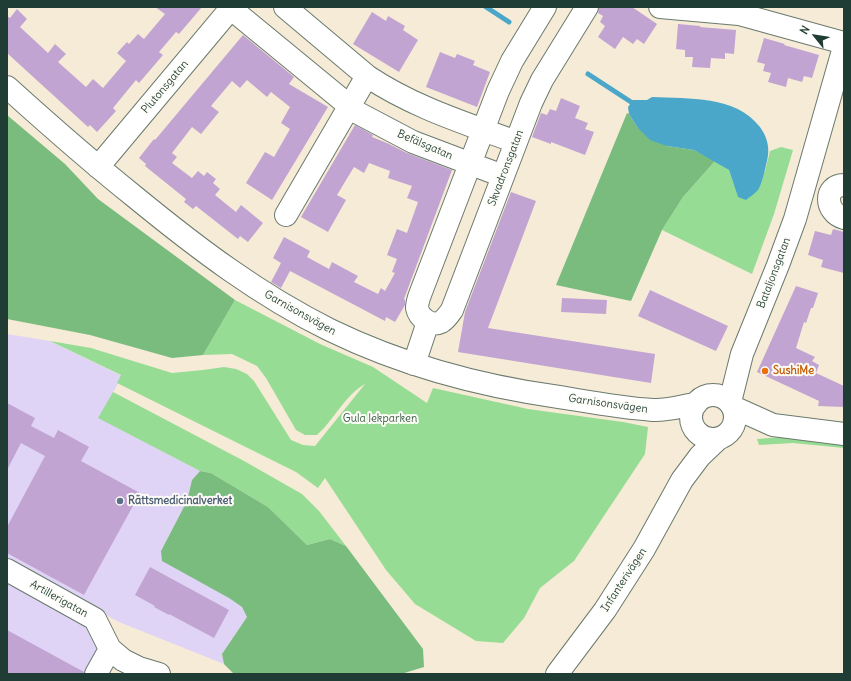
<!DOCTYPE html>
<html>
<head>
<meta charset="utf-8">
<style>
	body { margin:0 }
	#map { position:relative; width:851px; height:681px; overflow:hidden; background:#f5ebd6; font-family:Delius,sans-serif }
	canvas { display:block }
	.frame { position:absolute; inset:0; border:8px solid #1f3d34; pointer-events:none }
	.north { position:absolute; left:795px; top:16px; width:40px; height:40px; -webkit-text-stroke:3px #fdfcf7; paint-order:stroke; rotate:300deg; font-size:11px; font-weight:700; line-height:16px; text-align:center; color:#1f3d34 }
	.north::after { content:''; display:block; margin:auto; width:14px; height:18px; background:#1f3d34; clip-path:polygon(50% 0,100% 100%,50% 72%,0 100%) }
</style>
</head>
<body>
<div id="map">
<canvas width="851" height="681"></canvas>
<div class="frame"></div>
<div class="north">N</div>
</div>
<script>
const g = document.querySelector('canvas').getContext('2d');
g.lineJoin = 'round';
function fillPath(path, color) {
  g.fillStyle = color;
  g.fill(path, 'evenodd');
}
function stroke(path, color, width, dash) {
  g.strokeStyle = color;
  g.lineWidth = width;
  g.lineCap = dash ? 'butt' : 'round';
  g.setLineDash(dash || []);
  g.stroke(path);
}
function label(font, color, halo, rows, align = 'center') {
  g.font = font + ' Delius,sans-serif';
  g.lineWidth = 4;
  g.setLineDash([]);
  g.textBaseline = 'middle';
  g.strokeStyle = halo;
  g.fillStyle = color;
  for (const [text, x, y, turn = 0] of rows) {
    g.save();
    g.translate(x, y);
    g.rotate((+turn || 0) * Math.PI / 180);
    g.textAlign = isNaN(turn) ? turn : align;
    if (halo) g.strokeText(text, 0, 0);
    g.fillText(text, 0, 0);
    g.restore();
  }
}
fillPath(new Path2D(`
	M7,334L50,341L122,376L99,418L200,471L192,480L187,501L161,551L242,607L247,617L222,654L224,664L119,622L7,561Z
	M7,580L85,622L98,646L88,674H7Z`), '#dfd4f5');
fillPath(new Path2D(`
	M781,147L793,150L774,214L752,274L662,230L683,197L715,161L729,170L738,196L765,171L770,151Z
	M235,300L320,344L373,367L427,403L433,388L528,409L623,422L648,427L645,454L574,561L540,588L524,618L503,643L476,641L415,604L386,570L325,478L318,488L296,472L117,383L121,375L50,341L91,348L172,373L203,370L224,367L236,369L247,374L254,381L291,440L303,445L315,446L365,384C345,395 334,420 317,435H305L296,430L266,378L257,366L232,354L203,355Z
	M113,392L244,461L302,494L319,511L346,546L330,539L307,545L268,507L211,473L200,471L98,418Z
	M782,437L844,442V448L793,443L759,445L757,439Z`), '#97dc94');
fillPath(new Path2D(`
	M627,113L629,114L637,127L667,146L694,150L715,161L683,197L662,230L631,301L556,285Z
	M7,115L65,164L98,199L235,300L203,355L172,358L90,335L7,319Z
	M200,471L211,473L268,507L307,545L330,539L346,546L423,649L424,667L401,674H234L224,664L222,654L247,617L242,607L229,598L162,561L161,551L187,501L192,480Z`), '#79bc7e');
fillPath(new Path2D(`
	M652,97C689,99 735,95 760,127C768,138 770,149 767,161C765,169 762,184 758,190C755,194 749,197 746,200L738,197L729,170L694,150L667,146L650,140L637,127L629,114L628,107L633,100H647Z`), '#4ba7c9');
stroke(new Path2D(`
	M486,7L509,22
	M588,74L631,102`), '#4ba7c9', 5);
fillPath(new Path2D(`
	M155,7H202L179,34L176,32L159,52L163,55L139,83L136,80L113,108L116,111L97,132L90,125L88,127L7,53V16L10,18L17,9L27,19L20,27L48,53L55,44L66,54L58,62L86,87L93,79L103,88L126,61L117,53L127,42L129,44L138,34L144,39L165,14Z
	M599,7H632L657,24L644,44L637,39L633,44L623,37L615,49L598,37L605,26L600,22L603,16L598,13Z
	M372,12L386,21L388,16L405,26L403,30L418,40L399,72L353,44Z
	M678,24L700,26V27L736,30L734,54L725,53V59L711,58L710,68L692,67L693,57H685V50L676,49Z
	M243,35L294,77L289,84L328,107L272,200L246,183L265,152L274,157L290,129L281,123L290,107L271,92L267,97L247,80L240,88L232,81L211,106L219,112L201,134L192,127L172,153L177,157L172,163L192,178L198,171L204,176L207,172L216,179L213,183L220,189L215,195L236,212L241,205L263,223L248,242L240,236L238,239L196,206L193,209L184,202L186,199L145,166L146,164L139,158L154,139L155,140Z
	M764,38L785,44L784,45L819,55L812,78L804,76L802,82L788,78L786,87L768,82L771,73L763,71L765,64L757,62Z
	M440,52L455,58L457,54L475,61L473,65L490,72L477,107L426,87Z
	M561,98L580,106L575,118L588,123L585,129L594,132L585,155L551,142V144L532,137L541,113L547,115L550,109L556,111Z
	M355,125L373,135L372,137L387,143L407,153L452,170L404,299L405,300V305L395,322L386,317L385,321L290,271L281,288L271,282L281,263L273,258L284,237L310,251L307,257L329,269L332,262L358,276L354,282L378,294L381,288L385,291L395,273L392,272L397,259L387,255L397,229L407,233L418,202L407,198L412,186L388,178L390,171L369,163L364,173L354,167L337,195L346,200L328,232L301,217Z
	M511,192L536,201L488,328L655,354L651,383L458,352L465,312Z
	M833,229L844,232V273L821,267L823,260L808,255L815,231L831,235Z
	M796,286L818,293L813,308H811L806,323L804,322L796,348L815,357L812,361L819,365L816,373L844,386V407L818,406L819,401L757,372Z
	M650,290L728,326L716,351L638,316Z
	M562,298L607,300L606,314L561,312Z
	M7,403L35,418L31,426L54,438L58,430L89,447L81,461L140,493L84,595L7,553V527L45,456L21,443L7,470Z
	M150,567L229,610L214,638L169,614V615L154,607L155,606L135,595Z
	M7,630L84,672V674H7Z`), '#c2a4d2');
const minor = new Path2D(`
	M229,7L358,113L413,142L503,176
	M285,7L367,76C413,107 465,123 516,142
	M545,7L512,61L498,91L421,292C419,297 417,302 417,308C419,318 431,327 441,322C446,319 449,314 452,310L531,103L542,80L587,7
	M660,7L739,14L844,43
	M7,87C49,125 91,162 135,197C196,247 259,295 330,330C402,365 480,386 559,397C590,402 622,408 653,410C666,411 682,406 696,404
	M98,167L232,7
	M844,185C824,185 824,212 844,218
	M286,215L367,76
	M414,364L428,322
	M691 417a22 22 0 1 1 44 0a22 22 0 1 1-44 0Z
	M730,402L742,354L778,265L795,219L844,47
	M733,407L773,425L844,434
	M7,570L95,619L110,649L123,660L139,668L159,674
	M96,674L110,649
	M557,674L605,610L644,549L682,480L700,456L719,438`);
stroke(minor, '#6a7a6d', 24);
stroke(minor, '#fff', 22);
for (const [x, y, r, color] of [
	[765,371,4,"#e8710a"],
	[120,501,4,"#5c6f8a"]
]) {
  const dot = new Path2D();
  dot.arc(x, y, r, 0, 2 * Math.PI);
  g.fillStyle = color;
  g.fill(dot);
  stroke(dot, '#fdfcf7', 1.5);
}
label('11px', '#1f3d34', '#fdfcf7', [
	["Plutonsgatan",165,87,-50],
	["Befälsgatan",425,145,23],
	["Skvadronsgatan",506,168,-69],
	["Bataljonsgatan",774,273,-69],
	["Garnisonsvägen",300,313,29],
	["Garnisonsvägen",608,404,8],
	["Infanterivägen",624,580,-57],
	["Artillerigatan",59,599,29]
]);
label('bold 11px', '#c56008', '#fdfcf7', [
	["SushiMe",773,371]
], 'left');
label('11px', '#375d47', '#fdfcf7', [
	["Gula lekparken",380,419]
]);
label('bold 11px', '#4e5e75', '#fdfcf7', [
	["Rättsmedicinalverket",128,501]
], 'left');
</script>
</body>
</html>
